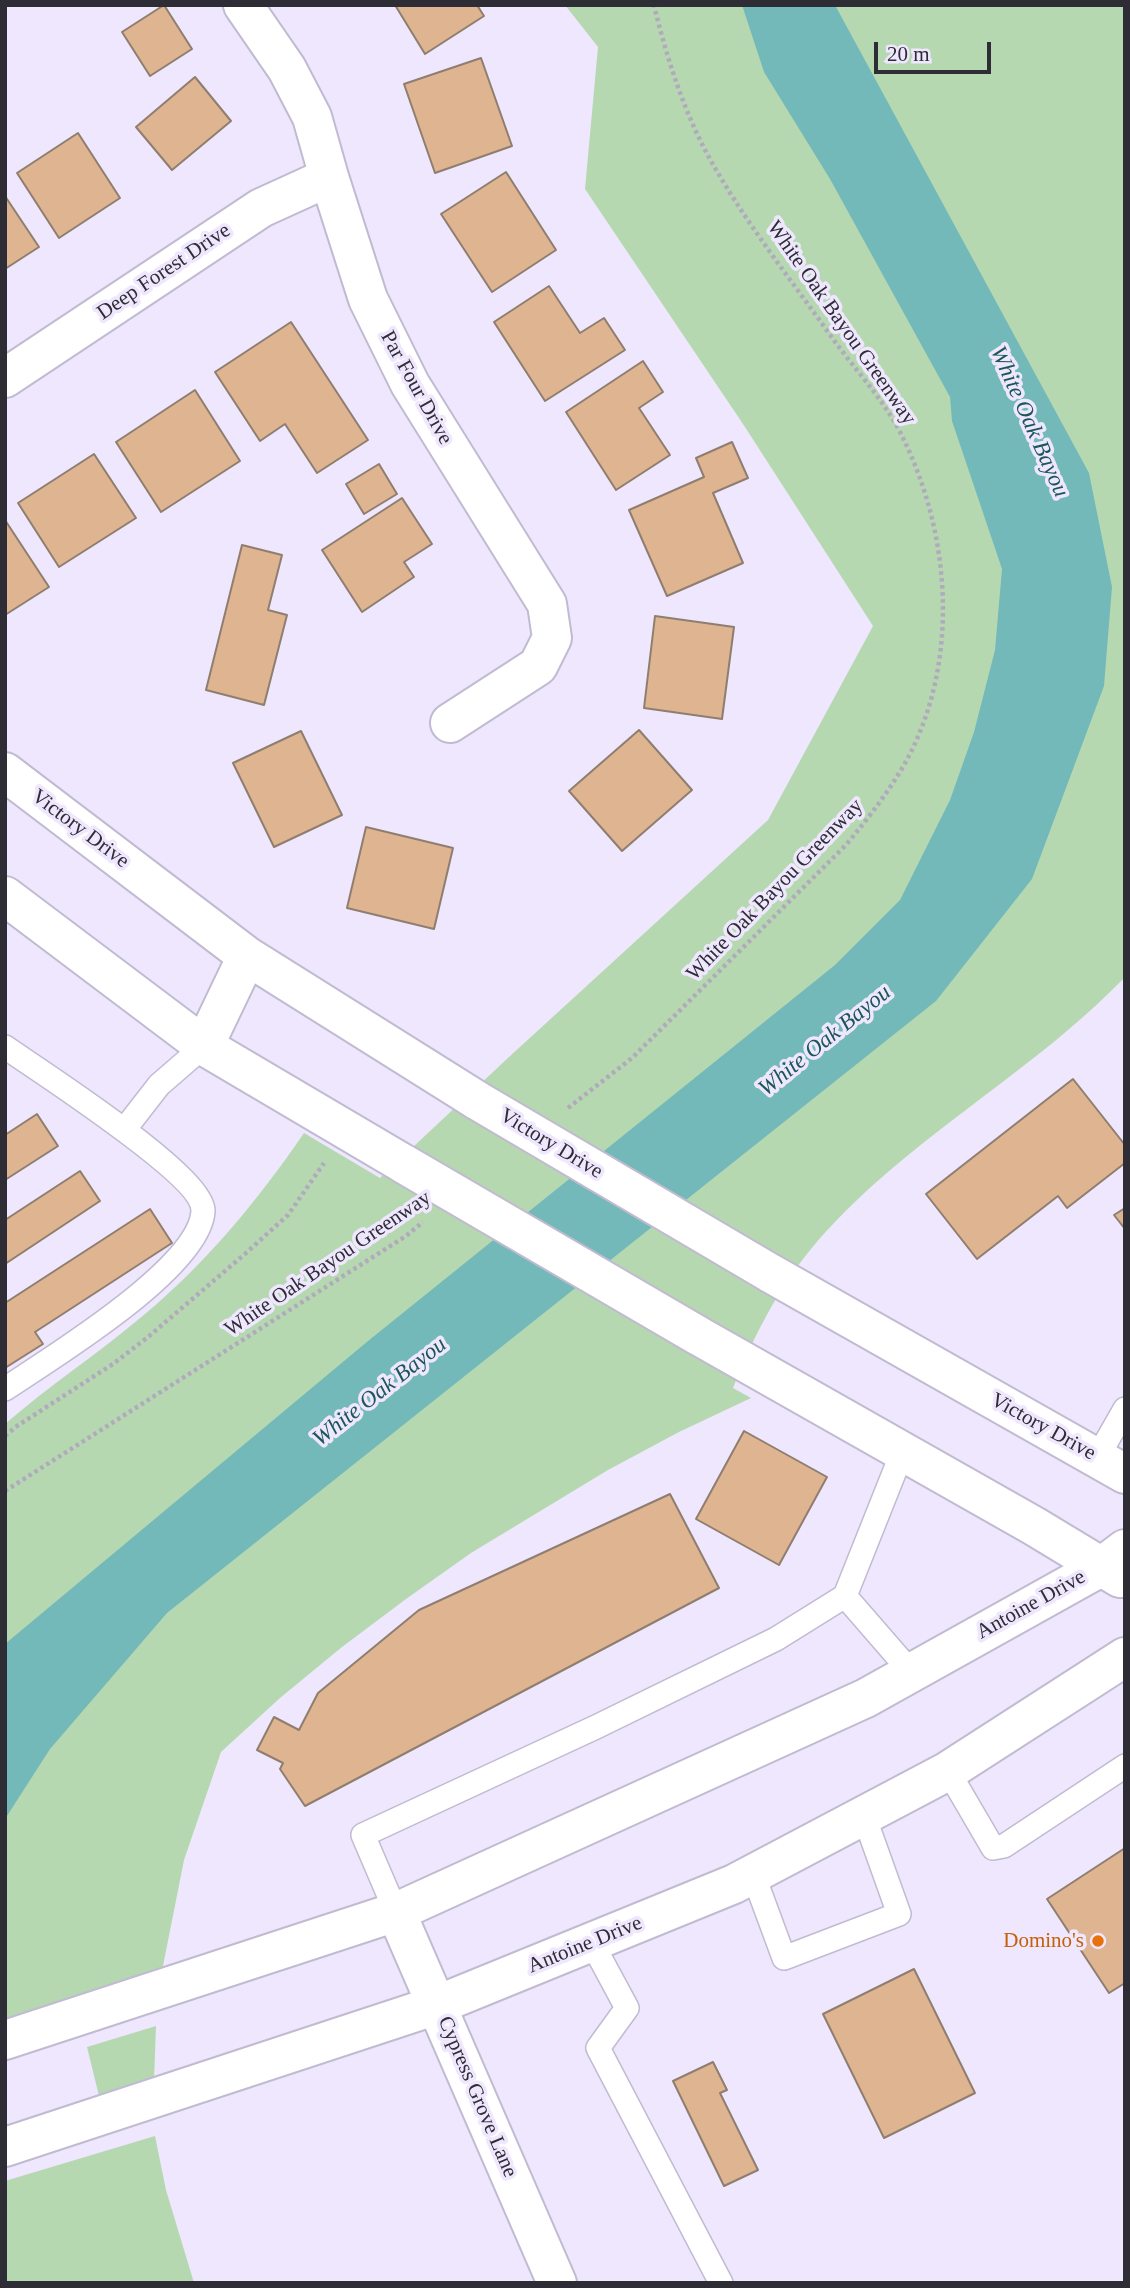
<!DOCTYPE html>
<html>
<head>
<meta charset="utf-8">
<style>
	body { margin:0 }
	#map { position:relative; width:1130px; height:2288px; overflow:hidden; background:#eee7fd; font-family:Georgia,serif }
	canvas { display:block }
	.frame { position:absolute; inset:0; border:7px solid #2e2c34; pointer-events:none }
	.scale { position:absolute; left:874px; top:42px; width:117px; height:32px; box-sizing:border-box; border:4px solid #2e2c34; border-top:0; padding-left:9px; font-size:21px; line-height:24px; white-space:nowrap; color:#2e2c34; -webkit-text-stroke:5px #eee7fd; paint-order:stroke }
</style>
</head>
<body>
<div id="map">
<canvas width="1130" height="2288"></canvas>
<div class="frame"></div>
<div class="scale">20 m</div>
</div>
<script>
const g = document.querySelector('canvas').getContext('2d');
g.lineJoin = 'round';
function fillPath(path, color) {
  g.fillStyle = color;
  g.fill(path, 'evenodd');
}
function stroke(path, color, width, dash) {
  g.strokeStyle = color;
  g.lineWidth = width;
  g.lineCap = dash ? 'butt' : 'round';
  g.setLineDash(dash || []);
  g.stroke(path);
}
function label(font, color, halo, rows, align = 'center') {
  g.font = font + ' Georgia,serif';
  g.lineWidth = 7;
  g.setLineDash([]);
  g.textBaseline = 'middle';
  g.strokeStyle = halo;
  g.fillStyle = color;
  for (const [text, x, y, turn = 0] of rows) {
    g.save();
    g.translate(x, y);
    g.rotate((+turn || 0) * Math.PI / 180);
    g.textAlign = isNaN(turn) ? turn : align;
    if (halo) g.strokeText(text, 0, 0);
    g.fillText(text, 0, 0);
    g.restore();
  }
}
fillPath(new Path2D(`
	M565,5H1125V977C1029,1077 900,1142 811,1249C777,1290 753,1338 733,1388L751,1398L679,1432L608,1470L471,1553L406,1599L342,1647L280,1698L221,1752L184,1860L162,1971L5,2020V1424C50,1385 99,1353 145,1314C207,1262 258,1200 304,1133L380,1178L509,1057L768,820L873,626L745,427L585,189L598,47Z
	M156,2026L154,2081L99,2096L87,2047Z
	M155,2136L166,2190L194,2283H5V2181Z`), '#b6d8b1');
fillPath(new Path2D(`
	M742,5H835L1089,473L1112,587L1104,686L1032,879L936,1001L167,1613L50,1749L5,1819V1644L368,1341L835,965L900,900L950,800L974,732L995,650L1002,569L952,421L950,397L830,179L764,72Z`), '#74b9ba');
const building = new Path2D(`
	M164,5L192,49L150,76L122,32Z
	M395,5H477L484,16L425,54Z
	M481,58L512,146L435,173L404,84Z
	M195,77L231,121L172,170L136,127Z
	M78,133L120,198L59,238L17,173Z
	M506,172L556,250L492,292L441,214Z
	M5,196L39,247L5,269Z
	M549,286L580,333L604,318L625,350L545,401L494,322Z
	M291,322L368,440L317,473L285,424L260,441L215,372Z
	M643,361L663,392L639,408L670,455L616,490L566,412Z
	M195,390L240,461L161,512L116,442Z
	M732,442L748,478L713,493L743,563L667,596L629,510L704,477L696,458Z
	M94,454L136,518L59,567L18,503Z
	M379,464L397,494L364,514L346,484Z
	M402,498L432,544L404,562L414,577L362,612L322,550Z
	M5,520L49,587L5,615Z
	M242,545L282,555L268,610L287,615L264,705L206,690Z
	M655,616L734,627L722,719L644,708Z
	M639,730L692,790L622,851L569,791Z
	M301,731L342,815L274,847L233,763Z
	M366,827L453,848L434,929L347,908Z
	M1073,1079L1125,1145V1163L1067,1208L1058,1196L977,1259L926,1194Z
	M37,1114L58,1146L5,1180V1135Z
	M80,1171L100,1201L5,1264V1220Z
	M1125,1208V1229L1114,1215Z
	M150,1209L172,1243L35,1332L43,1344L5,1368V1303Z
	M744,1431L827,1477L779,1565L696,1519Z
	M670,1494L719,1588L305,1806L280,1769L283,1763L257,1750L274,1717L299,1730L318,1693L419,1610Z
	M1125,1848V1983L1109,1993L1047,1899Z
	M914,1969L975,2093L884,2138L823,2014Z
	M713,2062L727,2090L720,2093L758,2170L724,2186L673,2081Z`);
fillPath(building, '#dfb490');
stroke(building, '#8f7e6f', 2);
const lane = new Path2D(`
	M5,1047C38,1070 204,1176 203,1211C200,1268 51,1358 5,1389
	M124,1130L159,1085L204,1046
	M1097,1458L1125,1409
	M845,1596L911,1672
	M948,1771L993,1848L1004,1846L1125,1766
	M753,1874L784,1958L899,1914L864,1816
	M396,1912L363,1835L596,1727L776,1639L845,1596L902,1453
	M592,1943L627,2008L598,2048L721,2283`);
const street = new Path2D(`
	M243,5L287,69L312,117L329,177L368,299L410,384L547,604L552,638L538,666L450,723
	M5,378L261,208L329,177
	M396,1912L557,2283`);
const secondary = new Path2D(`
	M5,772L247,956L478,1101
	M5,896L204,1046L404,1164
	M204,1046L247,956
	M770,1273L1125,1474
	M697,1335L1034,1526L1120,1578
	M5,2040L396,1912L866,1698L1101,1567L1125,1549
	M5,2147L437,2005L734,1884L948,1771L1125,1657`);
stroke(lane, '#c1bbd1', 26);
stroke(street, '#c1bbd1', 42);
stroke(secondary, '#c1bbd1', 42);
stroke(new Path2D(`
	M568,1108L632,1058L845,846C867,820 887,794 904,765C960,666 952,538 903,438C886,402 856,371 833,339C794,284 752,231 718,173C687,122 668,63 654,5
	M5,1436L17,1426L113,1364L148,1337L246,1253L288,1215L324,1163
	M5,1491L406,1236L423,1222`), '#b0aabc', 4.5, [3.5, 3.5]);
stroke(lane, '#fff', 23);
stroke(street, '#fff', 38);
stroke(secondary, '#fff', 38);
const secondaryBridge = new Path2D(`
	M478,1101L770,1273
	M404,1164L697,1335`);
stroke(secondaryBridge, '#c1bbd1', 42, []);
stroke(secondaryBridge, '#fff', 38);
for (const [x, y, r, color] of [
	[1098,1941,7,"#e8710a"]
]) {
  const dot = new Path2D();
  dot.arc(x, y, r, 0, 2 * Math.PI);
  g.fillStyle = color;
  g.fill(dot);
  stroke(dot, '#eee7fd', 2.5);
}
label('21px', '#2e2c34', '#eee7fd', [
	["Deep Forest Drive",164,272,-34],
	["White Oak Bayou Greenway",841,323,55],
	["Par Four Drive",416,388,61],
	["Victory Drive",80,829,37],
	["White Oak Bayou Greenway",775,890,-46],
	["Victory Drive",551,1144,31],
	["White Oak Bayou Greenway",328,1264,-34],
	["Victory Drive",1043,1427,29],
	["Antoine Drive",1031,1605,-29],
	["Antoine Drive",585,1945,-22],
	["Cypress Grove Lane",477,2097,67]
]);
label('21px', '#c56008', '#eee7fd', [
	["Domino's",1084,1941]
], 'right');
label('italic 23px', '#1c5758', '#eee7fd', [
	["White Oak Bayou",1029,422,66],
	["White Oak Bayou",825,1041,-39],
	["White Oak Bayou",380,1392,-38]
]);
</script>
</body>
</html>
